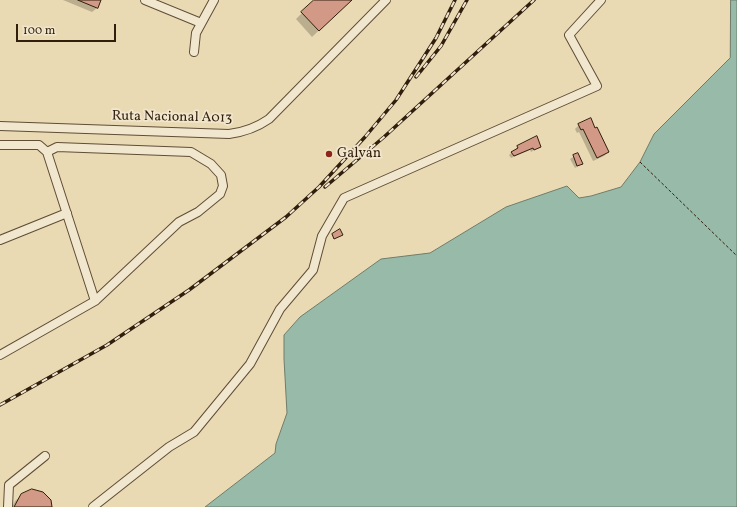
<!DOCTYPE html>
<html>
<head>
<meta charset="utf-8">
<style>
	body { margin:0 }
	#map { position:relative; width:737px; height:507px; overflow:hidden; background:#eadab3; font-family:Vollkorn,serif }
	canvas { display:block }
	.scale { position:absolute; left:16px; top:24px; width:100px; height:18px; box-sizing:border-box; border:2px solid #311e0d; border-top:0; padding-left:5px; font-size:12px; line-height:14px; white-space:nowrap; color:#311e0d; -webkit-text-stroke:3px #f1e7ce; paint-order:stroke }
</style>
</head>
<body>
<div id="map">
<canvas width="737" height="507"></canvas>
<div class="scale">100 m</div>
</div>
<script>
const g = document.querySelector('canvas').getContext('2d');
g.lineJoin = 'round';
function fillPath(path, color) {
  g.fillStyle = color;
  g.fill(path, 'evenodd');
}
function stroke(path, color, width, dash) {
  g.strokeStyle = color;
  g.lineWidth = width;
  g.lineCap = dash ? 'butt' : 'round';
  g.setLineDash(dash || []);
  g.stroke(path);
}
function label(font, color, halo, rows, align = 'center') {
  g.font = font + ' Vollkorn,serif';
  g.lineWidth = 3.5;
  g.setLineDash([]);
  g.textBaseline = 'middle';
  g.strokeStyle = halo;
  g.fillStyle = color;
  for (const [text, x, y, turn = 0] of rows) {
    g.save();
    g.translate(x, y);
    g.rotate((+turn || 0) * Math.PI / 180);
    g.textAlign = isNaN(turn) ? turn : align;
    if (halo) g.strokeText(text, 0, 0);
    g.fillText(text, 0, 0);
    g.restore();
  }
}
const water = new Path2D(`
	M731,0H737V507H205L275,453L276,444L287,413L284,359V335L300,317L381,259L430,253L506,207L567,186L579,198L591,196L621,187L640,162L654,134L730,58Z`);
fillPath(water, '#98bba9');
stroke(water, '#6f7c6b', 1);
fillPath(new Path2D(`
	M63,0H100L97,8L92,12Z
	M315,0H351L312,37L296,19Z
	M579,125L608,152L604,156L593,161L579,132L577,133L575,129Z
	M540,146L531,152L530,150L511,158L509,155L518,147Z
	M578,154L582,164L575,168L570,159Z
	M22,495L51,507H12L15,501Z`), '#0003');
const building = new Path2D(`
	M78,0H101L98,8Z
	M314,0H352L319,31L301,12Z
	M591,118L595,128L597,127L609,152L597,158L583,129L581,130L578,124Z
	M537,136L541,147L534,150L533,148L514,156L511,152L518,148L517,146Z
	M578,153L583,164L577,166L573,155Z
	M340,229L343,235L334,239L332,234Z
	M32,489L43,492L51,500L52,507H14L21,494Z`);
fillPath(building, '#d39987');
stroke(building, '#311e0d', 1);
const minor = new Path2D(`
	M145,0L201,23
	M194,52L196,33L214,0
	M0,126L229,134C245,132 256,128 269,119L386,0
	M0,145H39L47,152L95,301
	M0,240L67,213
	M0,355L95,301L179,222L198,212L220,194L223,186L221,175L211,164L191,152L57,147L47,152
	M8,507L9,485L45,456
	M93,507L169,447L194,432L250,364L280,309L313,270L322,236L344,198L597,86L569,35L601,0`);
stroke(minor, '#5f4d36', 10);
stroke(new Path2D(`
	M640,162L737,256`), '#311e0d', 1, [3, 2]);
stroke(minor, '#f1e7ce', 8);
const rail = new Path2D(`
	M416,77L441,46L467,0
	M325,187L384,137L534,0
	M0,405L107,345L189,290L286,217L319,187L365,137L396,100L436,38L455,0`);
stroke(rail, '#311e0d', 3.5);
stroke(rail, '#f1e7ce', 2, [6]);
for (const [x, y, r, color] of [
	[329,154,4,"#8f2418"]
]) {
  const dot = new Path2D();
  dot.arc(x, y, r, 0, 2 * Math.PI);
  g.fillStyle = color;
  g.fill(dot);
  stroke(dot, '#f1e7ce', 1.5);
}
label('14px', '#311e0d', '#f1e7ce', [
	["Ruta Nacional A013",172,118,1]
]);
label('14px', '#311e0d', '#f1e7ce', [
	["Galván",337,154]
], 'left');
</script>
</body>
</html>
